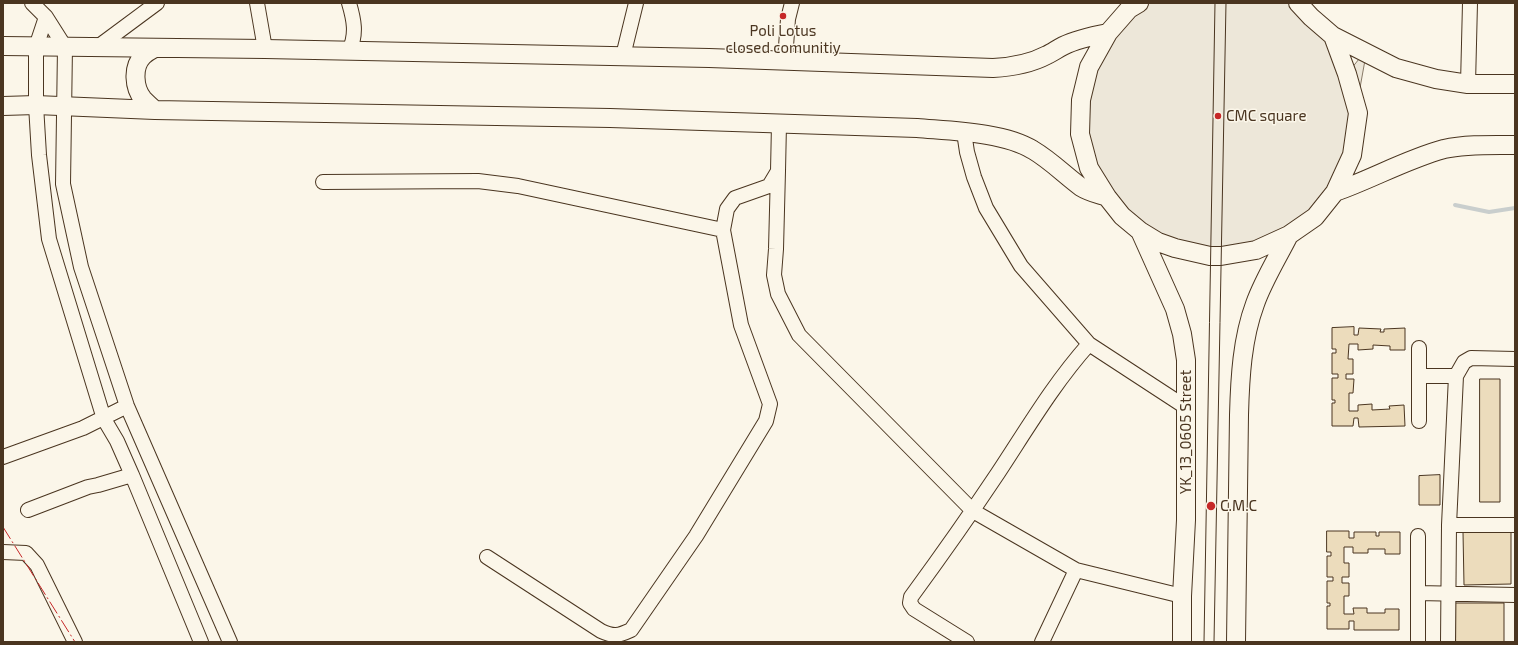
<!DOCTYPE html>
<html>
<head>
<meta charset="utf-8">
<style>
	body { margin:0 }
	#map { position:relative; width:1518px; height:645px; overflow:hidden; background:#fbf6e9; font-family:"Exo 2",sans-serif }
	canvas { display:block }
	.frame { position:absolute; inset:0; border:4px solid #4a3520; pointer-events:none }
</style>
</head>
<body>
<div id="map">
<canvas width="1518" height="645"></canvas>
<div class="frame"></div>
</div>
<script>
const g = document.querySelector('canvas').getContext('2d');
g.lineJoin = 'round';
function fillPath(path, color) {
  g.fillStyle = color;
  g.fill(path, 'evenodd');
}
function stroke(path, color, width, dash) {
  g.strokeStyle = color;
  g.lineWidth = width;
  g.lineCap = dash ? 'butt' : 'round';
  g.setLineDash(dash || []);
  g.stroke(path);
}
function label(font, color, halo, rows, align = 'center') {
  g.font = font + ' "Exo 2",sans-serif';
  g.lineWidth = 3;
  g.setLineDash([]);
  g.textBaseline = 'middle';
  g.strokeStyle = halo;
  g.fillStyle = color;
  for (const [text, x, y, turn = 0] of rows) {
    g.save();
    g.translate(x, y);
    g.rotate((+turn || 0) * Math.PI / 180);
    g.textAlign = isNaN(turn) ? turn : align;
    if (halo) g.strokeText(text, 0, 0);
    g.fillText(text, 0, 0);
    g.restore();
  }
}
const parking = new Path2D(`
	M1140,3H1291L1311,17L1347,74L1367,49L1347,160L1296,230L1210,256L1158,242L1089,168L1090,64Z`);
fillPath(parking, '#ede7d9');
stroke(parking, '#887966', 1);
stroke(new Path2D(`
	M1455,205L1489,212L1515,208`), '#c9cecd', 4);
const building = new Path2D(`
	M1354,327V335H1358L1359,328L1381,329L1380,332H1384V329L1405,328V350H1390V346L1373,345V349L1358,350V344H1349L1348,359H1353V374H1346V379H1354L1353,393H1349V411H1358V405L1372,404V410L1390,409L1389,406L1404,405L1405,426L1359,427L1358,418H1354L1353,426H1332V403H1335V400H1332V378H1338V374H1332V353H1336V349H1332V328Z
	M1480,379H1500V502H1480Z
	M1440,475V505H1419V476Z
	M1327,531H1349V538H1354V532H1376V536H1379V532H1400V554H1385V549H1368V553H1353V547H1344V563H1349V577H1342V583H1349V596H1344V614H1354L1353,608H1367V613H1385V609H1399V630H1354V621H1349V629H1327V606H1330V603H1327V581H1333V577H1327V556H1331V552H1327Z
	M1511,531V584L1464,585L1463,532Z
	M1456,603H1504V642H1456Z`);
fillPath(building, '#ecdcbc');
stroke(building, '#4a3520', 1);
const minor = new Path2D(`
	M32,3L46,17L65,47L63,184L81,267L127,406L230,642
	M257,3L265,49
	M349,3C354,20 357,34 349,51
	M46,17L36,47V105L39,155L49,239L104,419L117,441L132,475L201,642
	M99,46L157,3
	M623,56L636,3
	M785,60L788,19L792,3
	M1468,84L1470,3
	M964,132L967,152L974,177L986,208L1021,266L1089,344L1187,408
	M778,171L776,249L774,275L778,294L799,335L973,511L1076,570L1182,596
	M323,182L478,181L518,186L723,230
	M1419,348V421
	M1420,376H1456
	M3,457L83,428L127,406
	M28,510L88,487L98,485L132,475
	M1449,525H1515
	M1418,536V642
	M3,552L26,553L37,565L75,642
	M487,557L601,631C614,637 618,636 631,630L696,536L766,421L770,404L741,325L723,230L727,209L735,198L769,186L778,171L779,124
	M1418,593L1515,595
	M967,642L914,609L910,603L911,597C941,556 970,515 998,473C1027,429 1054,383 1089,344
	M1042,642L1076,570
	M1448,642L1449,525L1456,376L1464,362L1471,358L1515,359`);
const major = new Path2D(`
	M1139,3L1129,9L1108,33L1089,67L1081,100L1080,134L1089,168L1107,197L1122,216L1140,231L1158,242L1175,248L1210,256H1221L1256,250L1289,235L1315,217L1335,192L1352,155L1358,113L1347,74L1333,36
	M1298,3L1311,17L1333,36L1396,68L1436,79L1468,84H1515
	M3,46L265,49L709,58L993,68C1012,67 1030,64 1047,55C1052,53 1057,49 1063,46C1077,39 1092,36 1108,33
	M153,49C149,51 146,53 143,56C132,67 134,88 143,99C147,103 151,107 155,110
	M3,106L36,105L155,110L610,118L917,128C951,131 1004,132 1033,150C1050,160 1065,175 1081,187C1089,192 1098,194 1107,197
	M1335,192C1372,179 1407,159 1444,149C1466,144 1493,145 1515,145
	M1140,231L1175,309L1182,334L1186,360V520L1182,596V642
	M1236,642L1239,415C1240,378 1242,339 1255,304C1263,281 1278,257 1289,235`);
stroke(minor, '#4a3520', 16);
stroke(major, '#4a3520', 20);
stroke(minor, '#fbf6e9', 14);
stroke(major, '#fbf6e9', 18);
stroke(new Path2D(`
	M1204,642L1215,3
	M1214,642L1226,3`), '#4a3520', 1);
stroke(new Path2D(`
	M3,527L75,642`), '#c62828', 1, [14, 3, 2, 3]);
for (const [x, y, r, color] of [
	[783,16,4,"#c62828"],
	[1218,116,4,"#c62828"],
	[1211,506,5,"#c62828"]
]) {
  const dot = new Path2D();
  dot.arc(x, y, r, 0, 2 * Math.PI);
  g.fillStyle = color;
  g.fill(dot);
  stroke(dot, '#fbf6e9', 1.5);
}
label('15px', '#4a3520', '#fbf6e9', [
	["Poli Lotus",783,31,"center"],
	["closed comunitiy",783,48,"center"],
	["CMC square",1226,116],
	["C.M.C",1220,506]
], 'left');
label('15px', '#4a3520', '#fbf6e9', [
	["YK_13_0605 Street",1186,432,-90]
]);
</script>
</body>
</html>
